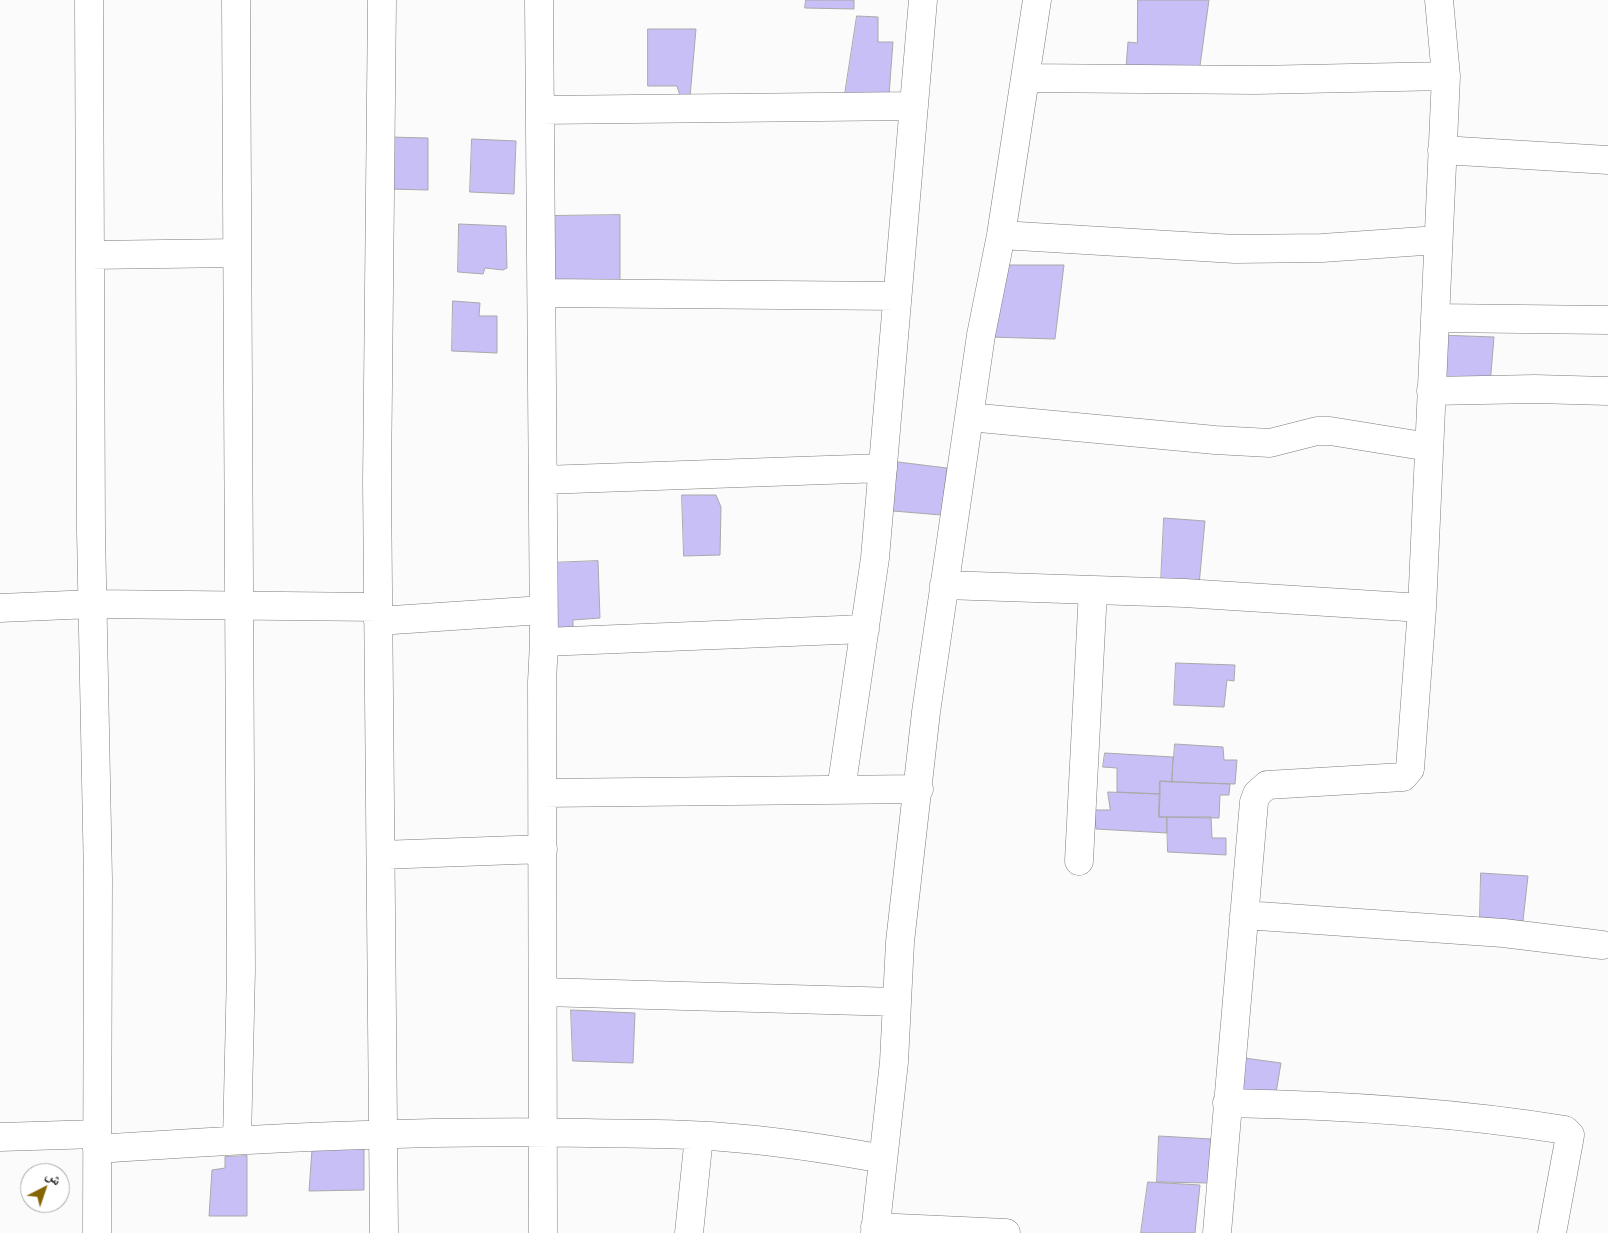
<!DOCTYPE html>
<html>
<head>
<meta charset="utf-8">
<style>
	body { margin:0 }
	#map { position:relative; width:1608px; height:1233px; overflow:hidden; background:#fbfbfc; font-family:Inter,"Noto Naskh Arabic",sans-serif }
	canvas { display:block }
	.north { position:absolute; left:20px; top:1163px; width:50px; height:50px; box-sizing:border-box; background:#fff; border:1px solid #a9a9a9; border-radius:50%; rotate:41deg; font-size:14px; font-weight:700; line-height:20px; text-align:center; color:#272727 }
	.north::after { content:''; display:block; margin:auto; width:18px; height:22px; background:#866500; clip-path:polygon(50% 0,100% 100%,50% 72%,0 100%) }
</style>
</head>
<body>
<div id="map">
<canvas width="1608" height="1233"></canvas>
<div class="north">ش</div>
</div>
<script>
const g = document.querySelector('canvas').getContext('2d');
g.lineJoin = 'round';
function fillPath(path, color) {
  g.fillStyle = color;
  g.fill(path, 'evenodd');
}
function stroke(path, color, width, dash) {
  g.strokeStyle = color;
  g.lineWidth = width;
  g.lineCap = dash ? 'butt' : 'round';
  g.setLineDash(dash || []);
  g.stroke(path);
}
const building = new Path2D(`
	M806,0H854V9L805,8Z
	M1138,0H1209L1199,73L1126,68L1128,42L1137,43Z
	M857,16L878,17V42H893L889,95L845,94Z
	M648,29H696L690,97L681,99L677,86H648Z
	M389,137L428,138V190L388,189Z
	M472,139L516,141L514,194L470,192Z
	M620,215V285L550,280L549,216Z
	M459,224L506,226L507,268L503,270L485,268L483,274L458,272Z
	M1002,265H1064L1055,339L990,337Z
	M453,301L480,303L479,316H497V353L452,351Z
	M1440,335L1494,337L1490,385H1437Z
	M898,462L947,468L941,515L893,511Z
	M682,495H716L721,507L720,555L684,556Z
	M1164,518L1205,521L1199,585L1161,582Z
	M598,561L600,618L573,620V631H548V563Z
	M1176,663L1235,665L1234,681L1227,680L1224,707L1174,705Z
	M1175,744L1223,747L1224,760H1237L1235,784L1172,782Z
	M1105,753L1173,757L1172,782L1160,781V794L1117,792V768L1103,767Z
	M1160,781L1230,784L1229,795H1220L1219,818L1159,817Z
	M1108,792L1160,794L1159,817H1167V833L1096,829L1094,810H1110Z
	M1167,817H1211L1212,838H1226V855L1168,852Z
	M1481,873L1528,876L1523,921L1480,917Z
	M571,1010L635,1013L633,1063L573,1061Z
	M1237,1057L1281,1063L1275,1099H1231Z
	M1159,1136L1211,1139L1208,1183L1157,1182Z
	M364,1149V1190L309,1191L312,1150Z
	M247,1156V1216H209L212,1170L225,1168V1157Z
	M1148,1182L1200,1185L1195,1233H1141Z`);
fillPath(building, '#c7bff6');
stroke(building, '#a9a9aa', 1);
const minor = new Path2D(`
	M89,0L91,531L98,879L97,1233
	M236,0L241,970L237,1140
	M382,0L377,482L384,1233
	M539,0L544,642
	M1025,78L1256,80L1446,76
	M540,110L914,106
	M1442,150L1608,160
	M1001,235L1235,249L1322,248L1438,240
	M90,255L237,253
	M542,293L897,296
	M1435,318L1608,320
	M1431,391L1535,389L1608,391
	M969,417L1215,440L1270,443L1317,431H1330L1429,447
	M543,480L883,468
	M944,585L1184,593L1422,608
	M0,608L92,604L378,607
	M378,621L543,610
	M841,790L875,558L923,0
	M543,793L919,789
	M381,855L543,849
	M1079,861L1093,590
	M1244,915L1503,933L1602,945
	M543,992L897,1002
	M1227,1103C1340,1105 1453,1112 1565,1130L1570,1135L1569,1141L1552,1233
	M0,1137L97,1134
	M97,1149C261,1138 424,1130 588,1133C632,1134 678,1133 722,1137C776,1141 829,1149 883,1159
	M875,1227L1006,1233
	M543,1233L542,682L544,642L865,629
	M689,1233L699,1136
	M875,1233L894,1062L900,942L926,712L981,335L1001,235L1037,0
	M1217,1233L1254,802L1257,794L1267,785L1403,777L1410,769L1422,608L1446,76L1439,0`);
stroke(minor, '#7c7c7d', 29);
stroke(minor, '#fff', 28);
</script>
</body>
</html>
